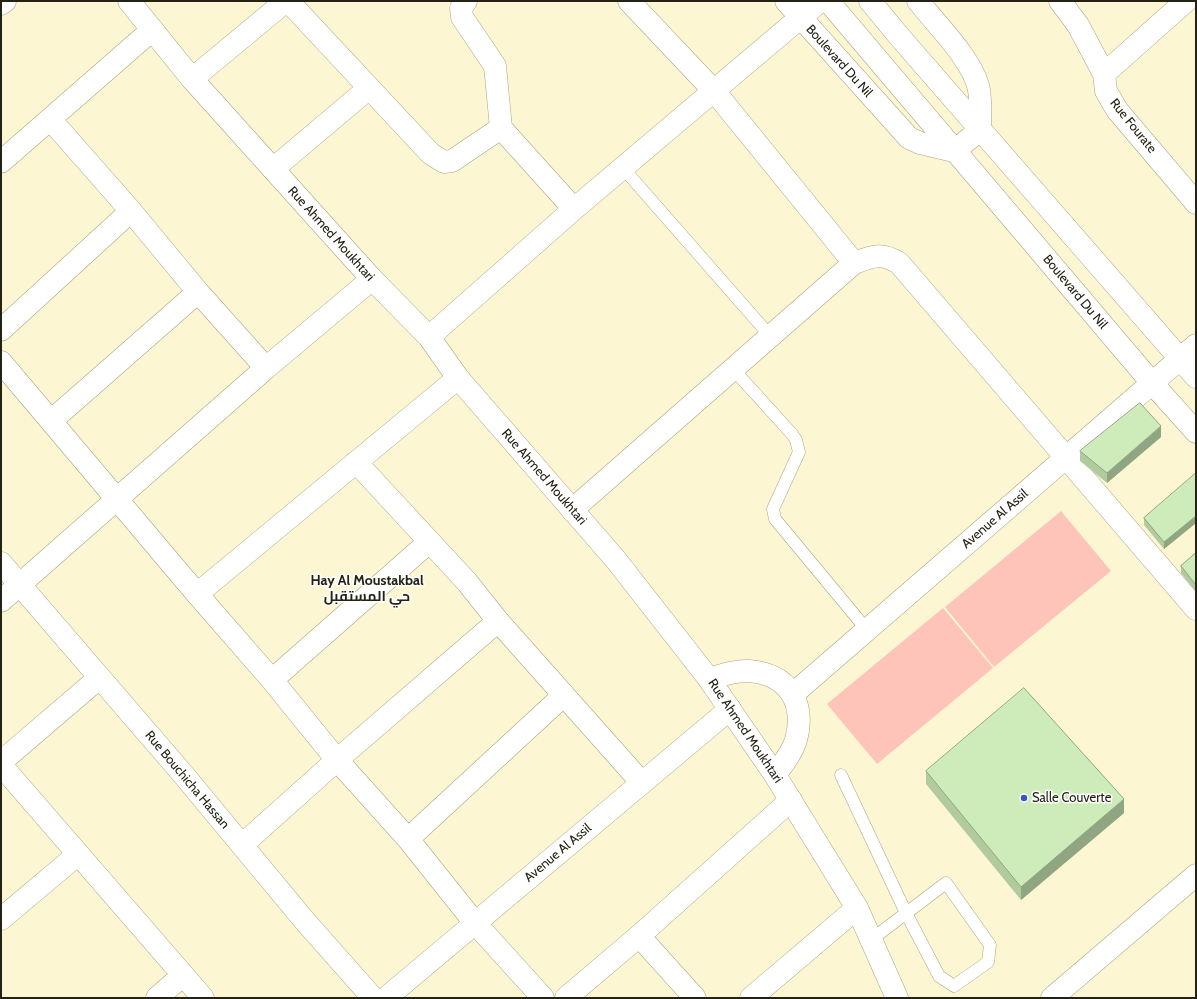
<!DOCTYPE html>
<html>
<head>
<meta charset="utf-8">
<style>
	body { margin:0 }
	#map { position:relative; width:1197px; height:999px; overflow:hidden; background:#fcf6d3; font-family:Cabin,sans-serif }
	canvas { display:block }
	.frame { position:absolute; inset:0; border:2px solid #242215; pointer-events:none }
</style>
</head>
<body>
<div id="map">
<canvas width="1197" height="999"></canvas>
<div class="frame"></div>
</div>
<script>
const g = document.querySelector('canvas').getContext('2d');
g.lineJoin = 'round';
function fillPath(path, color) {
  g.fillStyle = color;
  g.fill(path, 'evenodd');
}
function stroke(path, color, width, dash) {
  g.strokeStyle = color;
  g.lineWidth = width;
  g.lineCap = dash ? 'butt' : 'round';
  g.setLineDash(dash || []);
  g.stroke(path);
}
function label(font, color, halo, rows, align = 'center') {
  g.font = font + ' Cabin,Cairo,sans-serif';
  g.lineWidth = 3;
  g.setLineDash([]);
  g.textBaseline = 'middle';
  g.strokeStyle = halo;
  g.fillStyle = color;
  for (const [text, x, y, turn = 0] of rows) {
    g.save();
    g.translate(x, y);
    g.rotate((+turn || 0) * Math.PI / 180);
    g.textAlign = isNaN(turn) ? turn : align;
    if (halo) g.strokeText(text, 0, 0);
    g.fillText(text, 0, 0);
    g.restore();
  }
}
fillPath(new Path2D(`
	M1061,511L1111,571L994,667L945,607Z
	M943,608L993,668L877,764L827,704Z`), '#ffc4b9');
const lane = new Path2D(`
	M623,168L771,337
	M733,369L792,434L796,440L799,452L773,509L775,519L867,630
	M841,775L906,913L939,976L954,986L988,962L990,945L946,883L872,939`);
const street = new Path2D(`
	M288,1L431,154L444,162L452,161L501,128L495,66L462,17L461,8L466,1
	M629,1L715,92L854,263
	M786,1L909,138L920,143L954,151L980,130C980,117 981,102 979,90C974,61 936,24 918,1
	M1060,1L1078,25L1104,74L1106,91L1117,110L1196,203
	M1,4L5,1
	M1104,74L1186,1
	M192,79L286,1
	M50,119L131,211L198,292L266,368
	M501,128L574,209
	M1,162L152,30
	M273,169L369,88
	M1,330L131,211
	M429,337L574,209L820,1
	M1,362L197,594L272,680L337,760L408,839L475,923L543,998
	M51,421L198,292
	M356,462L467,582L498,621L642,783
	M572,510L854,263C873,256 881,252 899,263L1196,609
	M1,563L182,773L304,920L373,998
	M197,594L458,378
	M1,601L266,368L372,279
	M272,680L429,542
	M1,762L99,678
	M1,765L203,998
	M408,839L564,695
	M242,845L337,760L498,621
	M1,919L77,855
	M639,936L695,998
	M157,998L182,976
	M386,998L730,709
	M566,998L639,936L791,800
	M751,998L857,908
	M1052,998L1196,875`);
const secondary = new Path2D(`
	M129,1L192,79L372,279L429,337L458,378L616,560L709,679L775,775L857,908L897,998
	M828,1L1152,383L1196,432
	M870,1L898,35L1196,377
	M709,679C722,675 736,670 749,671C788,674 806,702 796,740C792,753 783,764 775,775
	M793,694L1196,345`);
stroke(lane, '#a9a383', 13);
stroke(street, '#a9a383', 23);
stroke(secondary, '#a9a383', 23);
stroke(lane, '#fff', 12);
stroke(street, '#fff', 22);
stroke(secondary, '#fff', 22);
fillPath(new Path2D(`
	M1161,437L1107,483L1080,461V451Z
	M1196,475V523L1164,549L1144,525V518Z
	M1196,553V592L1181,573V566Z
	M926,771L1124,813L1021,900L926,784Z`), '#b1cb9f');
fillPath(new Path2D(`
	M1161,426V437L1107,483V473Z
	M1196,516V523L1164,549V542Z
	M1124,799V813L1021,900V887Z`), '#90a582');
const building = new Path2D(`
	M1140,403L1161,426L1107,473L1080,451Z
	M1195,474L1196,475V516L1164,542L1144,518Z
	M1196,553V585L1181,566Z
	M1024,688L1124,799L1021,887L926,771Z`);
fillPath(building, '#ceecb9');
stroke(building, '#90a582', 1);
for (const [x, y, r, color] of [
	[1024,798,4,"#3755c6"]
]) {
  const dot = new Path2D();
  dot.arc(x, y, r, 0, 2 * Math.PI);
  g.fillStyle = color;
  g.fill(dot);
  stroke(dot, '#fff', 1.5);
}
label('13px', '#242215', '#fff', [
	["Boulevard Du Nil",839,61,48],
	["Rue Fourate",1133,126,51],
	["Rue Ahmed Moukhtari",331,234,48],
	["Boulevard Du Nil",1075,292,50],
	["Rue Ahmed Moukhtari",544,477,49],
	["Avenue Al Assil",995,519,-41],
	["Rue Ahmed Moukhtari",745,731,56],
	["Rue Bouchicha Hassan",187,780,50],
	["Avenue Al Assil",558,853,-40]
]);
label('13px', '#242215', '#fff', [
	["Salle Couverte",1032,798]
], 'left');
label('bold 14px', '#242215', '#fff', [
	["Hay Al Moustakbal",367,581],
	["حي المستقبل",367,597]
]);
</script>
</body>
</html>
